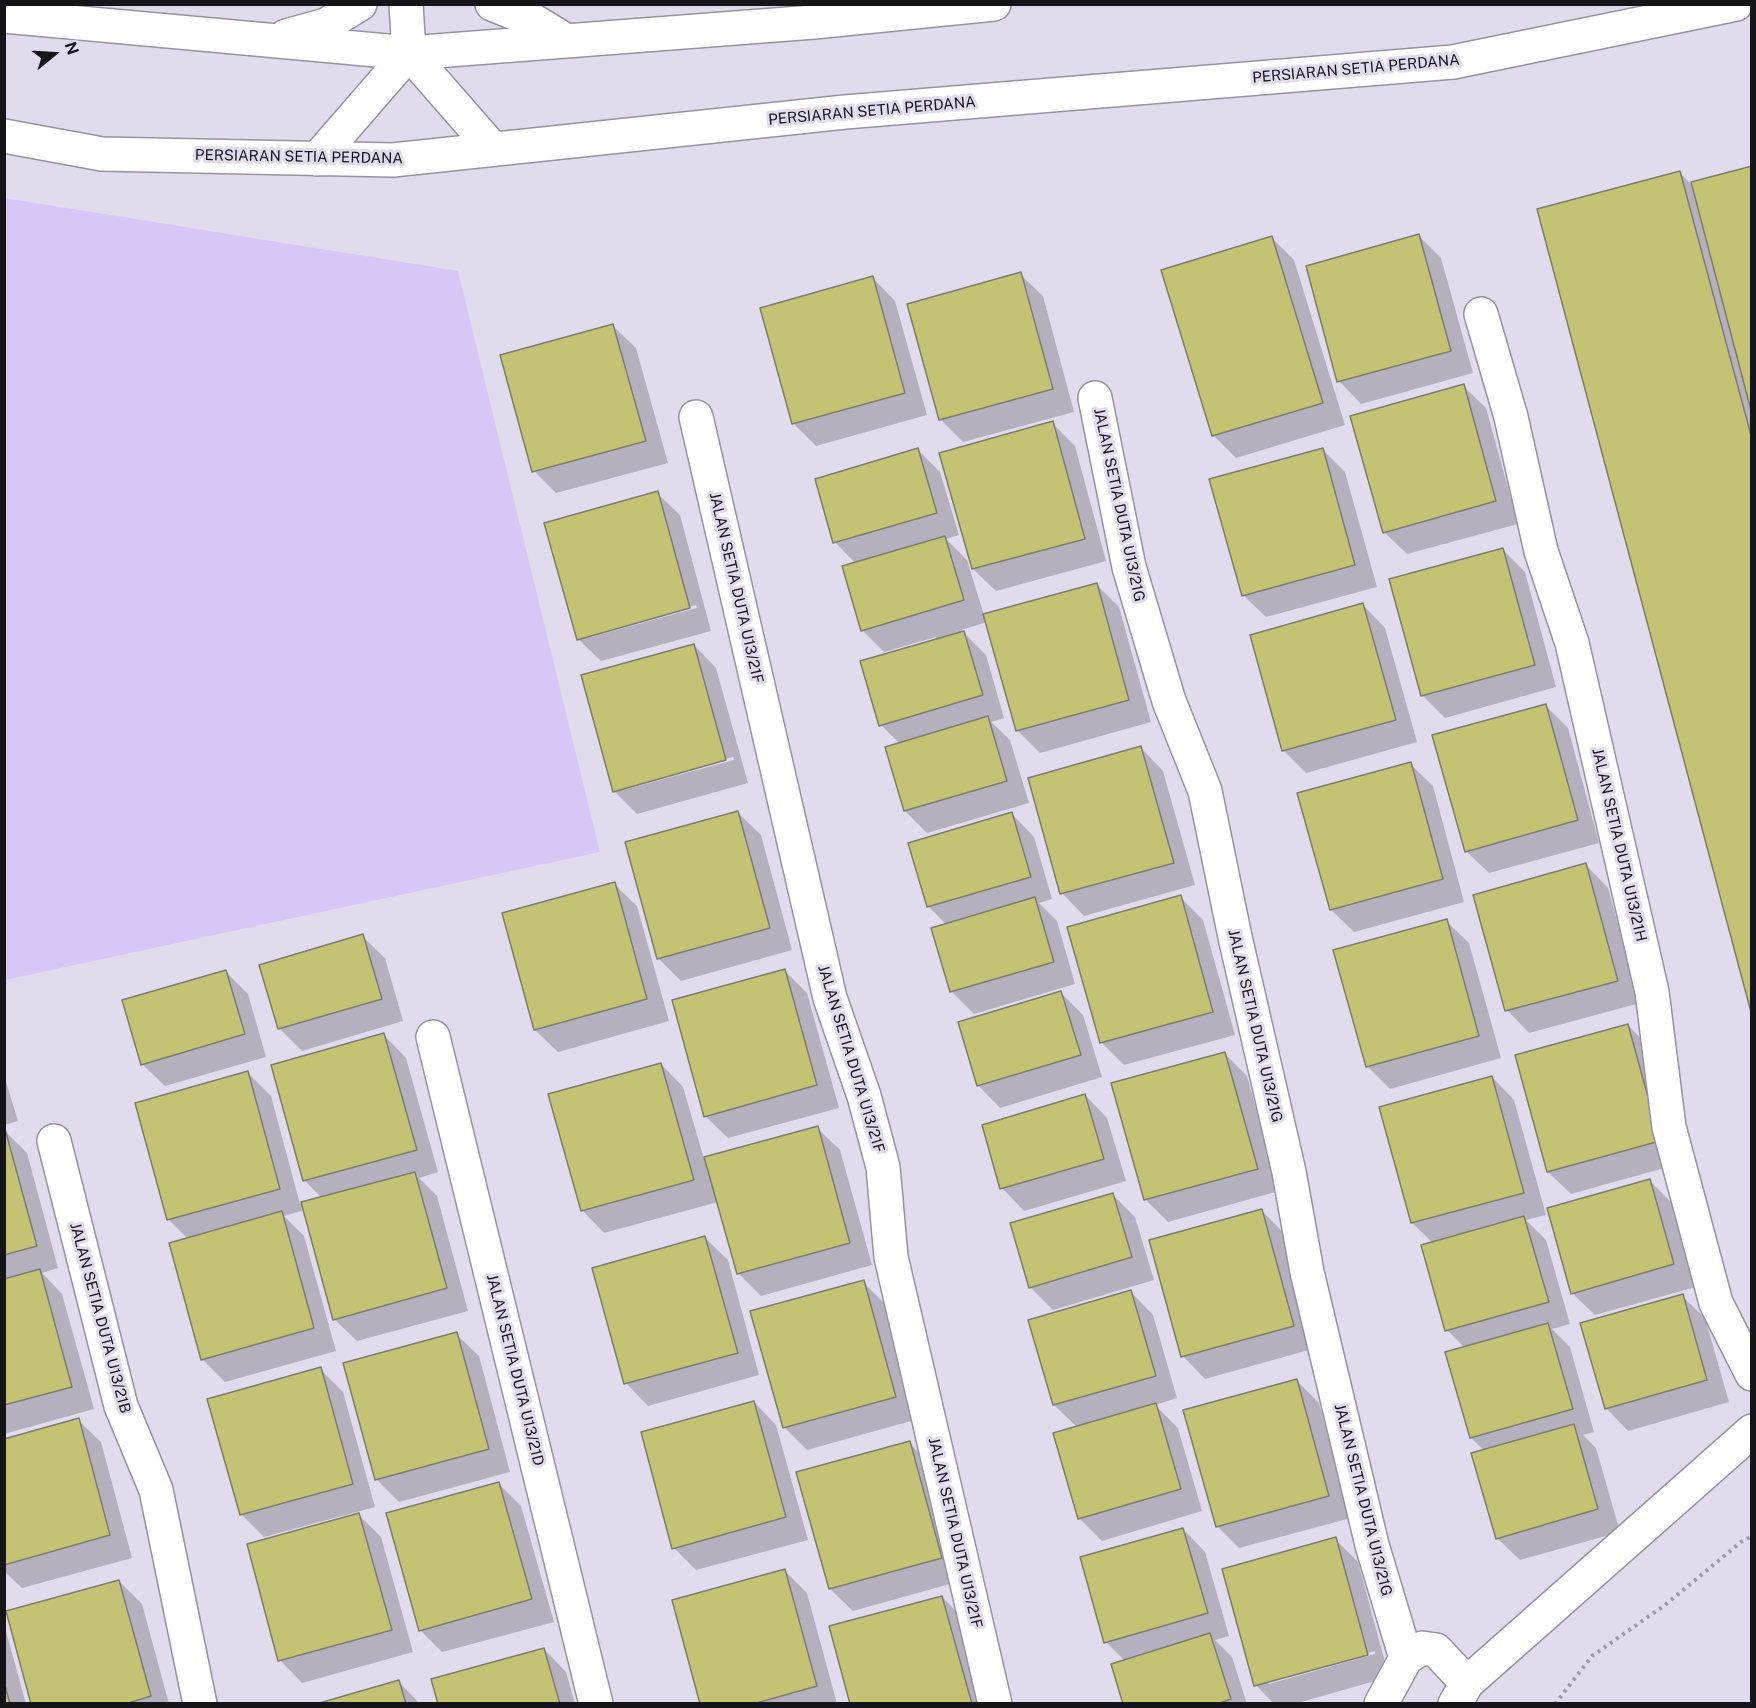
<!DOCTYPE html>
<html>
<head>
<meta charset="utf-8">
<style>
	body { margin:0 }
	#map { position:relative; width:1756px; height:1708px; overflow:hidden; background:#e1dced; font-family:"Public Sans",sans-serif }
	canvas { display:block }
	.frame { position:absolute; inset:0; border:6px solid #151419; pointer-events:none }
	.north { position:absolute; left:24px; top:24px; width:60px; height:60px; -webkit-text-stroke:4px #e1dced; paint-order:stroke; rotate:72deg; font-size:16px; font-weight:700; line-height:24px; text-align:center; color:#151419 }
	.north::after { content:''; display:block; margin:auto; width:21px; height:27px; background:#151419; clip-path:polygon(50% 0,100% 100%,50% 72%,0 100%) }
</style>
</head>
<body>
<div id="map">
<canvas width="1756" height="1708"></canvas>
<div class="frame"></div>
<div class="north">N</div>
</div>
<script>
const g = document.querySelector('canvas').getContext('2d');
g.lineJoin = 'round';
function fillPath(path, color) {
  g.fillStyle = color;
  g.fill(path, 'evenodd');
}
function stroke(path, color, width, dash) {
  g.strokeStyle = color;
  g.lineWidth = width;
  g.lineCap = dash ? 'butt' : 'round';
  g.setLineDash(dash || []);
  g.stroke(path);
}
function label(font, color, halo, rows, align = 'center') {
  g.font = font + ' "Public Sans",sans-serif';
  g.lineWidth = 6;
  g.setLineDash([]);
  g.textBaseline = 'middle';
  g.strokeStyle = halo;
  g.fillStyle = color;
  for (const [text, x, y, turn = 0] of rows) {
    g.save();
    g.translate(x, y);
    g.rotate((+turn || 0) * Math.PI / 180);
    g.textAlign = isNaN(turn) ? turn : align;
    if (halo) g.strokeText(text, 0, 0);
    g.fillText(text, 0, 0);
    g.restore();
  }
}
fillPath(new Path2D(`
	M5,198L458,271L600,852L5,980Z`), '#d7c7f7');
fillPath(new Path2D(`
	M1752,168V1010L1680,173L1694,187Z
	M1419,236L1441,258L1473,373L1361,404L1339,381Z
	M1271,237L1294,260L1345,425L1236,458L1214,436L1163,271Z
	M1020,274L1043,296L1074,412L963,442L940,419Z
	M873,278L895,301L927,415L816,446L793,423Z
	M613,326L636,348L668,463L556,493L534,471Z
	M1463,386L1486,408L1518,524L1407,554L1384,532Z
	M1052,423L1075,446L1106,561L996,591L973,569Z
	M1322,449L1345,472L1377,587L1266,617L1243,595Z
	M918,450L940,472L959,535L946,539L967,560L984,615L1097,585L1119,607L1151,722L1040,753L1017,730L987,622L961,630L986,655L1004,718L991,722L1010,740L1029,803L927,833L905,811L900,744L881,725L937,640L936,637L884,652L862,630L856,564L835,542Z
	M657,493L680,515L711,631L601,661L578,639ZM696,605L697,608L591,637V634Z
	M1502,549L1525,572L1556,687L1445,718L1422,695Z
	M1363,605L1385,628L1417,742L1306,773L1283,750Z
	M694,645L716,668L748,783L637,814L614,791ZM733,757L734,760L627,789V786Z
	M1545,705L1568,728L1599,843L1489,873L1466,851Z
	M1141,748L1163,771L1195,885L1084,916L1062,893Z
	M1410,764L1433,786L1464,902L1354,932L1331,910Z
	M738,813L761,835L792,950L681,981L658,958Z
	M1012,814L1034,837L1052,899L1039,903L1057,921L1075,984L974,1014L951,991L947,925L929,907L910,844Z
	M1586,865L1608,888L1640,1003L1529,1033L1507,1010Z
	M614,884L637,906L669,1021L558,1052L535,1030L504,914Z
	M1180,897L1203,920L1235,1035L1124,1065L1101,1042Z
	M1446,921L1469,943L1501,1058L1390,1089L1367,1066Z
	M362,936L385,958L403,1021L302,1051L279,1028Z
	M784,970L807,993L839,1108L728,1138L705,1116Z
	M225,971L248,994L266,1057L165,1086L142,1064Z
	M1061,993L1083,1015L1102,1077L1000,1108L978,1085Z
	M1628,1025L1650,1048L1682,1163L1571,1194L1548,1172Z
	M384,1035L406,1058L438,1172L419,1178L437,1196L468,1311L357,1341L334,1319L305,1210L284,1216L304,1236L336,1351L225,1382L202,1359L188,1239L168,1219L248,1073L271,1096L300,1204L322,1198L304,1180Z
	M1224,1053L1247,1076L1279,1191L1168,1222L1145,1199Z
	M661,1064L683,1087L704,1159L817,1128L840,1150L872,1265L761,1296L738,1273L718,1202L604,1233L582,1210Z
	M4,1075L18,1121L4,1125Z
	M1492,1077L1514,1100L1546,1215L1526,1220L1546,1240L1570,1324L1552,1329L1570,1347L1594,1432L1583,1435L1596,1448L1620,1532L1520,1560L1497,1538L1485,1451L1471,1438L1447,1353L1465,1348L1447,1330L1433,1243L1412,1223Z
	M1085,1095L1107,1118L1126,1181L1024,1211L1002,1188Z
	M4,1130L27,1153L58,1268L42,1273L62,1294L94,1409L4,1434Z
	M1649,1180L1672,1203L1696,1287L1595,1315L1572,1293Z
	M1113,1195L1135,1217L1154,1280L1053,1310L1030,1287Z
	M1262,1211L1284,1233L1316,1348L1205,1379L1183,1356Z
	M705,1238L728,1260L759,1375L648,1406L626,1383Z
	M863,1282L886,1305L918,1419L807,1450L784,1427Z
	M1131,1292L1153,1315L1177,1398L1155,1405L1178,1428L1202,1511L1102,1541L1079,1518L1077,1427L1054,1405Z
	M1682,1296L1705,1318L1729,1402L1628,1431L1606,1408Z
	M456,1334L479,1356L510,1472L399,1502L376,1479Z
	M320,1369L343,1392L375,1507L264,1537L241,1514Z
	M1296,1380L1319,1403L1351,1518L1239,1548L1217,1526Z
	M754,1402L776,1425L808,1540L696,1570L674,1548Z
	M78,1420L101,1442L132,1558L22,1588L4,1571V1440Z
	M909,1443L932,1465L964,1580L853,1611L830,1589Z
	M499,1484L521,1506L554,1622L442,1652L420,1630Z
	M359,1515L381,1537L413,1652L302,1683L280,1660Z
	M1183,1529L1205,1552L1229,1636L1215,1640L1232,1657L1247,1704H1125V1661L1106,1642Z
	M1335,1539L1358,1562L1389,1677L1294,1704H1274L1256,1685ZM1375,1651V1654L1269,1684V1680Z
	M785,1571L807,1593L837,1704H701Z
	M119,1581L142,1604L169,1704H33Z
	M942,1597L965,1620L988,1704H852Z
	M4,1624L26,1704H4Z
	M544,1649L566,1672L575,1704H439Z
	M399,1682L420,1704H322Z`), '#0003');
const building = new Path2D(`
	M1752,166V414L1691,182Z
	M1680,171L1752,439V1016L1537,209Z
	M1419,234L1451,351L1337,382L1306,266Z
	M1272,236L1323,403L1212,436L1161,270Z
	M1021,272L1053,389L939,420L907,304Z
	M873,276L905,393L792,424L760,308Z
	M613,324L646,441L532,472L500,355Z
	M1464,384L1496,501L1383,533L1350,416Z
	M1053,421L1085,539L972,569L939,453Z
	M918,448L937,513L833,543L815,479Z
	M1323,448L1355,565L1242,596L1209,479Z
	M658,491L690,608L577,640L544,523Z
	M945,536L964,600L861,631L842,566Z
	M1503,548L1535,665L1421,696L1389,579Z
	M1097,583L1129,700L1016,731L983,614Z
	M1363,603L1396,720L1282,751L1250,635Z
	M964,631L983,695L879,726L860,661Z
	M694,644L726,760L613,792L581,675Z
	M1546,704L1578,820L1465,852L1432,735Z
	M988,716L1007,781L904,811L885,747Z
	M1141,746L1174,863L1060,894L1028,778Z
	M1411,762L1443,879L1330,910L1297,793Z
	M738,811L770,928L657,959L625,842Z
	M1012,812L1031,877L927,907L908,843Z
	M1586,863L1618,981L1505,1011L1473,895Z
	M615,882L647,999L534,1030L502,913Z
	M1181,895L1213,1012L1100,1043L1067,927Z
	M1035,897L1054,962L950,992L931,928Z
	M1447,919L1479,1036L1366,1067L1333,950Z
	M363,934L382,999L278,1029L259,965Z
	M785,969L817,1085L704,1117L672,1000Z
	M226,970L245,1034L141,1065L122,1000Z
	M1061,991L1081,1055L977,1086L958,1022Z
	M1628,1024L1660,1141L1547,1172L1515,1055Z
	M384,1033L417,1150L303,1181L271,1065Z
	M1225,1052L1258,1169L1144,1200L1111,1083Z
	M661,1063L694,1180L581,1211L548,1094Z
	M248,1071L280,1189L167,1220L135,1103Z
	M1492,1076L1524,1193L1411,1223L1379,1107Z
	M1085,1094L1104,1159L1000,1189L982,1125Z
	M818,1126L850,1243L737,1274L704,1157Z
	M5,1129L37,1246L4,1255V1129Z
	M415,1172L447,1288L333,1320L301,1202Z
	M1650,1179L1674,1264L1571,1294L1547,1208Z
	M1113,1193L1132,1257L1029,1288L1010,1223Z
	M1262,1209L1294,1326L1181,1357L1149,1240Z
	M282,1211L314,1328L201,1360L169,1243Z
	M1524,1216L1549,1302L1445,1331L1421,1245Z
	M705,1236L738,1353L624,1384L592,1268Z
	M40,1269L72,1387L4,1405V1279Z
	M864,1280L896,1397L783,1428L750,1311Z
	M1131,1290L1156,1376L1053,1405L1028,1320Z
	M1683,1294L1707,1380L1605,1409L1580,1323Z
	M1548,1323L1573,1409L1470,1438L1445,1352Z
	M457,1332L489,1449L375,1480L343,1363Z
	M321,1367L353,1484L240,1515L207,1399Z
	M1297,1379L1329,1496L1216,1527L1183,1410Z
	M754,1401L786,1517L672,1549L641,1432Z
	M1156,1403L1181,1489L1078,1519L1053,1433Z
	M79,1418L110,1535L4,1565V1439Z
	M1574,1424L1598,1509L1496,1539L1471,1453Z
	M910,1441L942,1558L829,1589L796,1472Z
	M499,1482L532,1599L419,1631L386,1513Z
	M359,1513L392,1630L278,1661L247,1544Z
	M1183,1528L1208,1613L1104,1643L1080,1557Z
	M1336,1537L1368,1655L1254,1686L1222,1569Z
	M785,1569L817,1686L753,1704H700L672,1600Z
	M119,1580L151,1696L125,1704H31L6,1611Z
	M942,1596L972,1704H850L829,1626Z
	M1210,1633L1231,1699L1217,1704H1123L1111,1664Z
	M544,1648L560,1704H438L431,1679Z
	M399,1680L406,1704H316Z
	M4,1682L10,1704H4Z`);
fillPath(building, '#c4c373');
stroke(building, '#7d7d6e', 1.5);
const street = new Path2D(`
	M1481,314L1511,417L1541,551L1572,643L1652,992L1669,1127L1716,1303L1752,1374
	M1095,398L1129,567L1169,701L1205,791L1235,937L1289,1172L1307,1272L1372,1545L1406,1658
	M696,417L830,998L864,1096L883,1167L891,1257L995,1704
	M433,1037L596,1704
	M54,1141L121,1406L156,1490L200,1704
	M1467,1683L1752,1431
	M1381,1704L1406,1658L1422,1648L1436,1650L1467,1683L1455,1704`);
const secondary = new Path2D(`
	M406,4L409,53
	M492,4L534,21L567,41
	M4,16L409,53L814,22L994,4
	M286,36L326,25L360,4
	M409,53L493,149
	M4,136L102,154L393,160L845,112L1453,62L1736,4
	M317,159L409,53`);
stroke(street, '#9792a2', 36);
stroke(secondary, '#9792a2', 36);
stroke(new Path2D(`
	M1555,1704L1592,1656L1665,1605L1741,1542L1752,1536`), '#9e9ba8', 4, [3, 4.5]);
stroke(street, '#fff', 33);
stroke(secondary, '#fff', 33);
label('15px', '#151419', '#e1dced', [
	["PERSIARAN SETIA PERDANA",1356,69,-5],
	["PERSIARAN SETIA PERDANA",872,111,-5],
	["PERSIARAN SETIA PERDANA",299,157,1],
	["JALAN SETIA DUTA U13/21G",1119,505,78],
	["JALAN SETIA DUTA U13/21F",736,588,77],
	["JALAN SETIA DUTA U13/21H",1619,845,77],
	["JALAN SETIA DUTA U13/21G",1255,1026,77],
	["JALAN SETIA DUTA U13/21F",851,1059,73],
	["JALAN SETIA DUTA U13/21B",100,1318,75],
	["JALAN SETIA DUTA U13/21D",515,1370,76],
	["JALAN SETIA DUTA U13/21G",1363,1500,76],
	["JALAN SETIA DUTA U13/21F",955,1533,77]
]);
</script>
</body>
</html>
